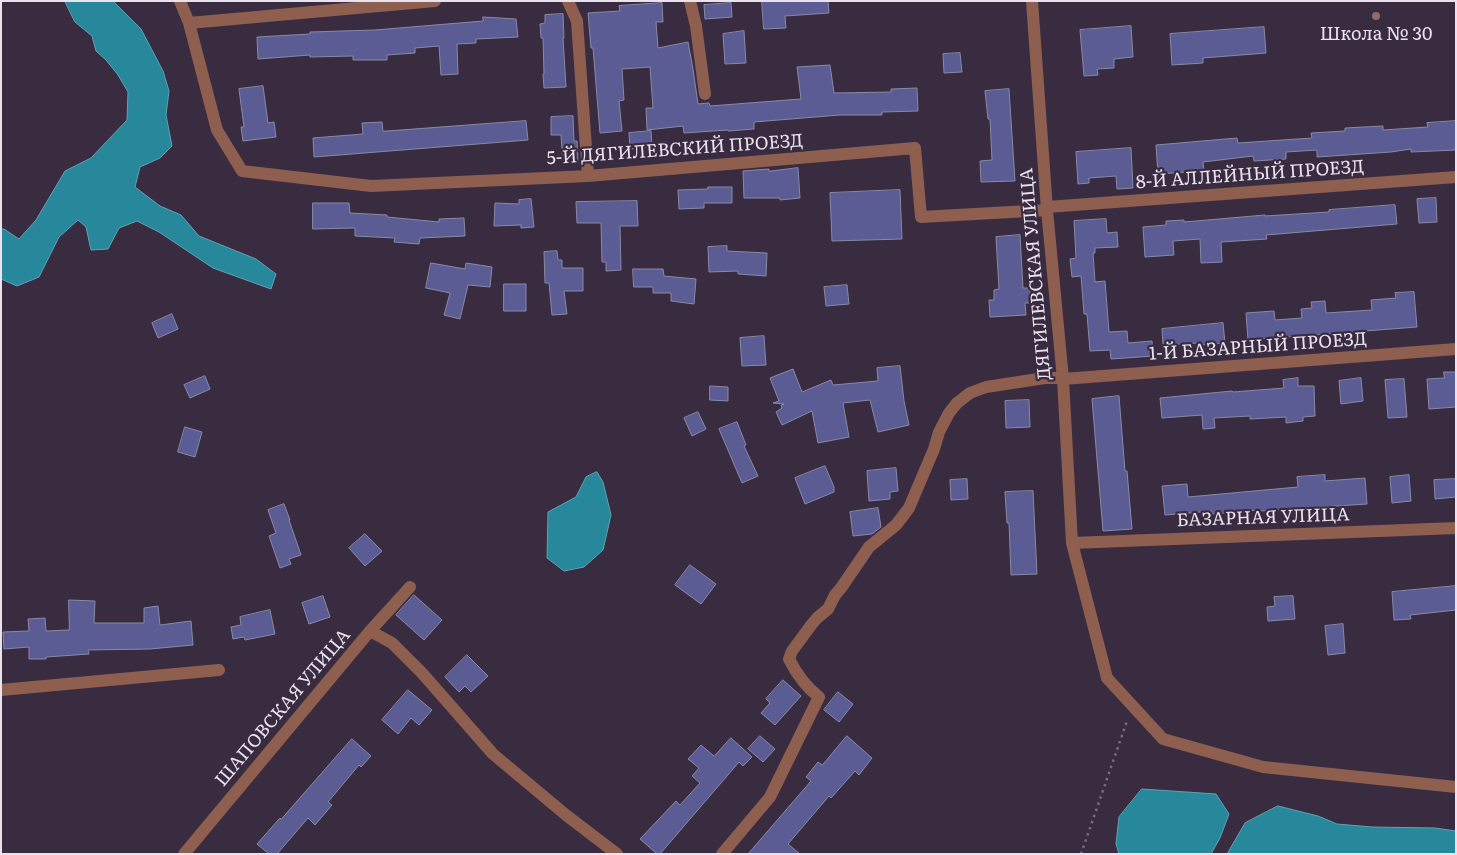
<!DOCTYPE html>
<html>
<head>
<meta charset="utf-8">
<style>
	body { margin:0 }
	#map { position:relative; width:1457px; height:855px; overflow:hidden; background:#392c41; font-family:Literata,serif }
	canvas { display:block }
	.frame { position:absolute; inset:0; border:2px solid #eae2ef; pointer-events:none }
</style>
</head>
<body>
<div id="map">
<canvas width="1457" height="855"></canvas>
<div class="frame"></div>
</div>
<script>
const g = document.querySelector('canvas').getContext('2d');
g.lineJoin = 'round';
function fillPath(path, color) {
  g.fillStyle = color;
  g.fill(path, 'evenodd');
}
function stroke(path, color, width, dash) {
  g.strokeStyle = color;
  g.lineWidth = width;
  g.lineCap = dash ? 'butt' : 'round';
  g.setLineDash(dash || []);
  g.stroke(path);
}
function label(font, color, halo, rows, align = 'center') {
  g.font = font + ' Literata,serif';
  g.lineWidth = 4.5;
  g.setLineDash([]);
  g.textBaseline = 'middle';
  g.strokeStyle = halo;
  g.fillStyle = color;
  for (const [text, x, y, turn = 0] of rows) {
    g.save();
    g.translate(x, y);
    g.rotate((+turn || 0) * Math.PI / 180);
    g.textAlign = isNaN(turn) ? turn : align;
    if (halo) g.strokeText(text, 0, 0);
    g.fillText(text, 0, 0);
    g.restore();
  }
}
const water = new Path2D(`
	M65,1H113L141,29L163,71L169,91L166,115L172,146L160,158L140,167L135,187L160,206L181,215L199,236L256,259L276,274L271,289L213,268L159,232L137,221L119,228L108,249L91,250L86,227L78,220L59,237L39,277L17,286L1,279V229H4L19,239L36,220L65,171L91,158L127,120L128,92L118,75L106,60L96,51L92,36L75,22Z
	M597,472L603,482L611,515L603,550L584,567L564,571L547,558L548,512L576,497L586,477Z
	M1142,789L1216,794L1229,814L1220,838L1211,854H1119L1116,844L1119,817Z
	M1278,806L1318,816L1337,824L1372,827L1435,828L1456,831V854H1227L1245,823Z`);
fillPath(water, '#27879b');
stroke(water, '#62a2b4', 1);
const building = new Path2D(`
	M762,1H828L829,13L785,16L786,28L764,29Z
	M662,3L663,22H656L658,48L688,42L693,69L698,104L709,103L710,106L801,99L797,67L830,65L834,93L891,92V89L917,88L918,111L882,112V115H840L754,122V129L728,131V130L684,133L683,126L647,130L646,108H653L650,67L622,69L624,100L619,101L622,131L600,133L593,48H591L588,13L620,11L619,6Z
	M731,3L732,17L705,19L704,5Z
	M563,14L564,38H563L566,87L544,88L543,74H544L543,38H541L540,24L545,23V15Z
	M483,17L516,19L518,37L476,39V43L457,44L458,74L441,75L439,46L415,48V53L387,55V60H353V56L310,57V55L258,59L257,37L310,34V32L375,30L483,21Z
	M1131,26L1133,57L1114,59V68L1097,69L1098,75L1084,76L1080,30Z
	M1264,27L1266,53L1203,58V63L1172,65L1170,34Z
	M744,31L746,63L725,64L723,34Z
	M960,53L962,72L944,73L943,54Z
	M263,86L268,123L274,122L276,137L243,141L241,127H244L239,89Z
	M1009,89L1015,181L981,182L980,161L992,160L990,119H988L985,91Z
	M573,116L574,141H577L578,163L563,164L561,135H551V117Z
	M526,121L528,140L314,157L313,138L363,134L362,123L382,122L383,131Z
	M1456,121V150L1411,152V149L1391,152L1317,157V150L1286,152V159L1254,161L1253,156L1203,162L1204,171L1158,174L1156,145L1237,138L1238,143L1312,138L1311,133L1345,131V128L1383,126V130L1428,127L1427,123Z
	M651,131L652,147L630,149L629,133Z
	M1131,148L1133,188L1117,189L1116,176L1089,178V183L1078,184L1076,152Z
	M798,168L800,198L780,200V198H744L743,171L769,169V171Z
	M708,187H732V203H704V208L679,209L678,190L708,189Z
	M900,190L902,239L832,241L830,193Z
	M1436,198L1437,222L1419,223L1417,199Z
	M531,199L534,227L521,228V225L494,226L495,203L519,204V200Z
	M637,201L638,226H620L621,270L606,271V262H602L601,223H577L576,202Z
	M313,203H349L350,213L387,215V217L439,222V219L464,218L465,236L420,238L419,244L394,242L395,238L355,236V228L313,229Z
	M1395,205L1397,224L1266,235L1267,239L1221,242L1222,262L1201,263L1200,239L1173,241L1174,255L1145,257L1143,227L1166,225V221L1184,220V222L1265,215V216L1329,212V210Z
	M1106,219L1107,233L1117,232L1118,247L1095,248V253H1093L1095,282L1105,281L1109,332L1127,331L1128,343L1152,341L1153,356L1111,359L1110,350L1090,351L1087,314H1084L1081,276L1072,277L1070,259L1076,258L1074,221Z
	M1020,235L1023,288H1030V303H1025L1026,315L990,317L989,300H994V290L999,289L996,237Z
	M727,246V251L767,253L766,276L738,274V271L709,272L708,247Z
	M557,251L558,260H562V268H583V291H564L567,314L552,315L549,283H545L544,252Z
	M431,263L465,269L466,263L492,267L490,287L468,285L460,319L444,315L450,293L426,288Z
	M633,269H663L664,276L696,279L694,304L671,301V293H653V287H634Z
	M504,284H526V311H504Z
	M847,285L849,304L826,306L824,287Z
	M1414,292L1417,327L1248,340L1246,313L1274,311L1275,320L1302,318L1301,309L1312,308L1311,302L1325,301L1326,313L1372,310L1371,300L1396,298L1395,293Z
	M172,314L178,329L158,338L152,323Z
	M1223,323L1225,343L1200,345L1199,343L1163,345L1162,329Z
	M764,336L766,365L742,366L740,338Z
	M900,366L904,401L909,425L878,432L870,400L843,403L849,437L818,443L812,411L782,425L776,412L782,408L781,405L784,404L773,403L779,401L770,378L793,369L802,392L831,380L833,385L878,381L877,368Z
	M1444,372H1456V407L1429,409L1427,379L1444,378Z
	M205,376L210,389L190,398L184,385Z
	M1298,378V386H1314L1315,416L1303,417V421L1286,423V417L1250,419V416L1214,418L1215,428L1203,429L1202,415L1162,418L1160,398L1232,391L1233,392L1284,388L1283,380Z
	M1361,378L1363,401L1341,404L1339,381Z
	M1404,379L1407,417L1388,418L1385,380Z
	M710,386L728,387V401L710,400Z
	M1119,396L1125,471H1127L1132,529L1103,531L1092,399Z
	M1029,400L1030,427L1006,428L1005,401Z
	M698,412L706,429L692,436L684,418Z
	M737,422L746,445L744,446L758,476L742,483L719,429Z
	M185,427L202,432L195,457L178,452Z
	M825,466L834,487V492L805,504L795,478Z
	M896,468L898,491L890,492V499L869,501L867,471Z
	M1325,475V481L1365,478L1367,504L1260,511V510L1212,514V511L1165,515L1162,486L1187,484L1188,497L1298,487L1297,477Z
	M1409,475L1411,501L1392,503L1390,477Z
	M967,479L968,499L951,500L950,480Z
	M1456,479V497L1435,499L1434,480Z
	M1033,491L1037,574L1011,575L1009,523H1007L1005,492Z
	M284,504L290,520H289L301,555L289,559L291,564L280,568L269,536L276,533L268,510Z
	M878,508L881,527L872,534L853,536L850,512Z
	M365,534L382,551L365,566L349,548Z
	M690,565L716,584L701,604L675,585Z
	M1456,586V610L1410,615L1411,619L1394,620L1392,592Z
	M414,595L442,620L424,640L396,615Z
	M323,596L330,617L309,624L302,603Z
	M1293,596L1295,619L1268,621L1267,607L1275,606L1274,597Z
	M69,600L95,601L94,623H144V608L158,606L160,625L191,621L193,645L150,649L88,650L89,654L46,657V659H29V647L4,649L3,632L29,631L28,619L45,618L46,631L69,630Z
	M270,610L275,634L245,640L244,637L233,639L231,627L241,625L240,617Z
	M1343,624L1345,653L1328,655L1325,626Z
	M467,655L488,676L471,692L465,686L459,692L445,677Z
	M783,680L801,696L775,725L761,713L770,703L766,699Z
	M408,690L432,710L419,725L411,718L398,734L382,720Z
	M838,692L853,704L839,722L824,710Z
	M760,736L775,749L763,762L748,749Z
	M847,736L872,758L859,775L855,771L831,798L829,796L788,844L800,854H748L811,781L806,777L818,762L822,765Z
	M731,738L752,757L743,766L739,762L660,854H657L640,839L676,801L680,805L700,783L692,776L699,768L688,759L701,745L714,756Z
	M352,739L371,756L361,767L359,765L328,802L332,805L315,825L308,818L277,854H269L257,844L280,818L281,819Z`);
fillPath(building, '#5c5c95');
stroke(building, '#888aa6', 1);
stroke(new Path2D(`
	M1081,854L1127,721`), '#776b7e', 2.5, [2.5, 4]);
stroke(new Path2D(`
	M180,1L189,23L217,130L242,171L371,186L588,176L915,148L921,217L1047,210
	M568,1L577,21L588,176
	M690,1L696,26L705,94
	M1032,1L1047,210L1063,379L1072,543L1107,678L1163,739L1263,767L1456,787
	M189,23L435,1
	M1047,207L1456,177
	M1072,543L1456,528
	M370,631L392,643L422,673L493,754L566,815L617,854
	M1,690L219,670
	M184,854L370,631L410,587
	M722,854L770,797L819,697C806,687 797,675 789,659L792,651L812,624L817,618L828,609L835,595L841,588L869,547L896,525L909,508L934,449L939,432L949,413L957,403L970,393L986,387L1045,378H1057L1063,379L1456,349`), '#8e5e4f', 12);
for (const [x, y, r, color] of [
	[1376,16,5,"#8d6e63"]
]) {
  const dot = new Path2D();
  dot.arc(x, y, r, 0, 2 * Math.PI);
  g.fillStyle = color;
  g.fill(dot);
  stroke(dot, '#392c41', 2);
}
label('18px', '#eae2ef', '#392c41', [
	["Школа № 30",1376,35]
]);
label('18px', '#eae2ef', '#392c41', [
	["5-Й ДЯГИЛЕВСКИЙ ПРОЕЗД",675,150,-4],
	["8-Й АЛЛЕЙНЫЙ ПРОЕЗД",1250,175,-4],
	["ДЯГИЛЕВСКАЯ УЛИЦА",1036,274,-95],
	["1-Й БАЗАРНЫЙ ПРОЕЗД",1258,347,-4],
	["БАЗАРНАЯ УЛИЦА",1263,518,-2],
	["ШАПОВСКАЯ УЛИЦА",283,708,-50]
]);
</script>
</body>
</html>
